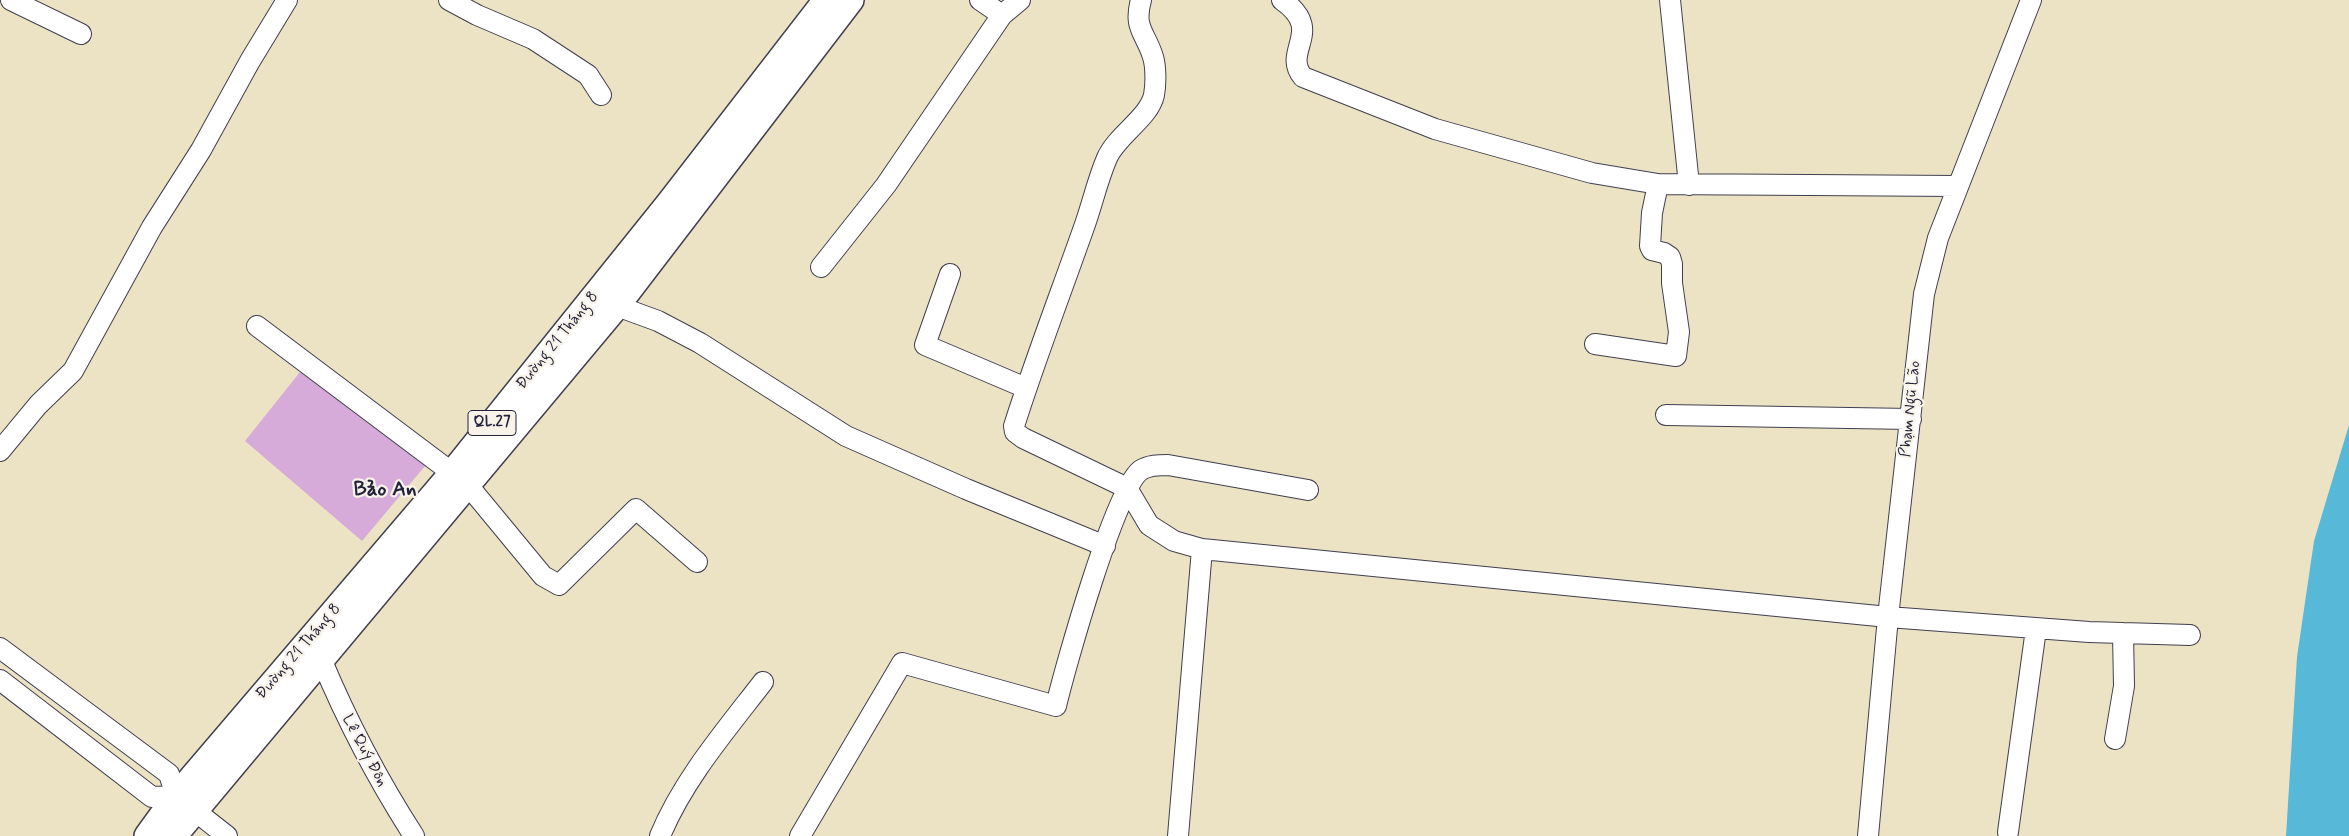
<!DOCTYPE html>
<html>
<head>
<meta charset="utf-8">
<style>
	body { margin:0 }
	canvas { display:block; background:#ece3c5 }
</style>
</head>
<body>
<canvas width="2349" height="836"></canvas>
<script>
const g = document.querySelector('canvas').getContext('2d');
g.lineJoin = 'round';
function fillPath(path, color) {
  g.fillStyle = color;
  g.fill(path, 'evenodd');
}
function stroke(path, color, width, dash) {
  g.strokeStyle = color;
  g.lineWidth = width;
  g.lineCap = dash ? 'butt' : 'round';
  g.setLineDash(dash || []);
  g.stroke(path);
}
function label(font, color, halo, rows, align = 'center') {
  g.font = font + ' Mynerve,sans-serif';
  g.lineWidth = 4.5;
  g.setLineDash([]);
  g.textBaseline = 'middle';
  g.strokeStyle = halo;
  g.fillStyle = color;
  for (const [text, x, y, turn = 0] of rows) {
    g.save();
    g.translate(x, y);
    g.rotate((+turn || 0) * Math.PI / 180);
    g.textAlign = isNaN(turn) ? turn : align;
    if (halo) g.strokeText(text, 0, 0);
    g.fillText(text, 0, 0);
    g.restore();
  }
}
fillPath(new Path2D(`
	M2349,425V836H2286L2297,657L2314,541Z`), '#58b8d7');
fillPath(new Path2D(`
	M304,367L430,460L362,541L245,441Z`), '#d6abd9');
const minor = new Path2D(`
	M11,0L81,34
	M449,0L477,15L533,39L588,75L601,95
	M980,0L1002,15
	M1141,0C1133,29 1146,33 1153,57C1156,66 1156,85 1154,95C1149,118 1117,135 1107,158C1097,181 1092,206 1083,230C1060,295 1035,360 1014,426L1015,432L1023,438L1127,488L1149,525L1174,541L1202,549L1888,617L2089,632L2190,635
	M1282,0C1326,31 1281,51 1303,77L1435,129L1592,173L1658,184L1958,186
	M1670,0L1689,185
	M821,267L886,185L1002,15L1020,0
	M950,274L925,345L1026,388
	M617,306L658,321L700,343L846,436L966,489L1105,546
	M257,326L467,484L543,576L559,585L636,509L697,562
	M1595,344L1676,356L1679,332L1672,283V264L1670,257L1664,253L1652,250L1650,246L1652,213L1658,184
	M1666,415L1911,419
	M0,451L38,405L73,371L152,227L201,150L250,61L287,0
	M0,648L169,774L176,796L227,836
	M322,661C348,723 378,780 414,836
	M0,680L152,797L176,796
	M2115,739L2124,686L2123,633
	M2008,832L2036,629
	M660,836C683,780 726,730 763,682
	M800,836L902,663L1056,706C1065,668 1116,486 1141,470C1149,465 1159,465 1168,465L1308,490
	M1178,836L1202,549
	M1868,836L1888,617L1924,294L1938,238L2031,0`);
const major = new Path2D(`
	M147,836L176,796L452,473L669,203L826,0
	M174,836L617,306L851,0`);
stroke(minor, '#403f50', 22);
stroke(major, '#403f50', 28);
stroke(minor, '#fff', 20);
stroke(major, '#fff', 25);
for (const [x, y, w] of [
	[492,423,48]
]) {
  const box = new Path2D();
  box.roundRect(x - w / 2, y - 12.5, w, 25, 4);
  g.fillStyle = '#f7f3e8';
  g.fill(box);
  stroke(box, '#22223b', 1);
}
label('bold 15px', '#22223b', null, [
	["QL.27",492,423]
]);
label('16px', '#22223b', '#f7f3e8', [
	["Đường 21 Tháng 8",558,341,-51],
	["Phạm Ngũ Lão",1911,409,-84],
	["Đường 21 Tháng 8",299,652,-49],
	["Lê Quý Đôn",364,751,62]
]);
label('bold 21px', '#22223b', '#f7f3e8', [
	["Bảo An",385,491]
]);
</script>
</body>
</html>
